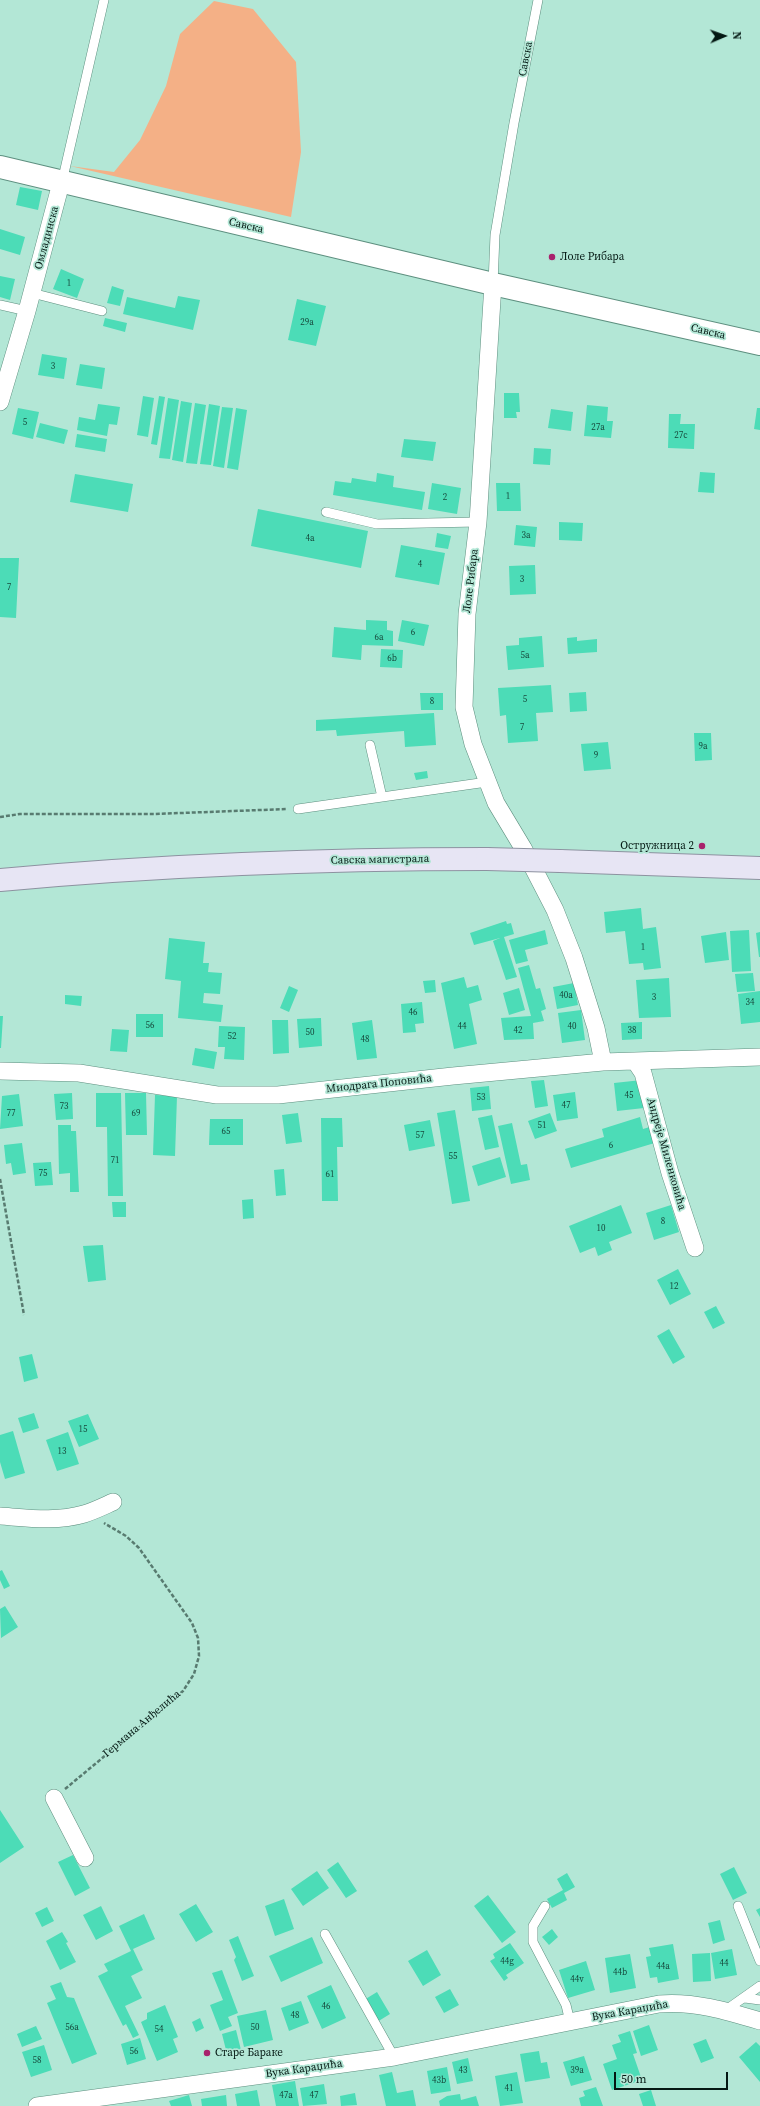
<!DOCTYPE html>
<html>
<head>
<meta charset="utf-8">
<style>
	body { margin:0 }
	#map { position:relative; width:760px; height:2106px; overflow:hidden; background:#b3e7d6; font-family:"Source Serif 4",serif }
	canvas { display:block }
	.north { position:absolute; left:704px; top:16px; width:40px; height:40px; -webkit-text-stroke:3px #b3e7d6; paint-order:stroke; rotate:88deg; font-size:11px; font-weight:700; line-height:16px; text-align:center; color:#041813 }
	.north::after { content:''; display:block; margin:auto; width:14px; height:18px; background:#041813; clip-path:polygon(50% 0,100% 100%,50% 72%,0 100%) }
	.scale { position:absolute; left:614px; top:2072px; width:114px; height:18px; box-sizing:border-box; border:2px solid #041813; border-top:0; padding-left:5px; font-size:12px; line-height:14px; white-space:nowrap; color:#041813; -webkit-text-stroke:3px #b3e7d6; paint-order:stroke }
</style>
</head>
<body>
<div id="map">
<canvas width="760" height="2106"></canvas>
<div class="north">N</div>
<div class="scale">50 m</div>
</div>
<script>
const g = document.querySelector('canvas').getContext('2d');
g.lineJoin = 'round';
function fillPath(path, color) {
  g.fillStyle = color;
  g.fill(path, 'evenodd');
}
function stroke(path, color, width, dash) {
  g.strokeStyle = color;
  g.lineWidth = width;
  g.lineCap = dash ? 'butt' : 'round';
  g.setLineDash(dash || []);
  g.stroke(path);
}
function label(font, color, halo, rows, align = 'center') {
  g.font = font + ' "Source Serif 4",serif';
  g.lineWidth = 3.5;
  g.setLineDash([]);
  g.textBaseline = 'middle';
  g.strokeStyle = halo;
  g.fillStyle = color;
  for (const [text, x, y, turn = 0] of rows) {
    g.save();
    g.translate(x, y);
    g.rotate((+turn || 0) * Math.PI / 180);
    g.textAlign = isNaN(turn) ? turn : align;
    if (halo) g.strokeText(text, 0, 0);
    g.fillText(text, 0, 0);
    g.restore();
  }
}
fillPath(new Path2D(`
	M214,1L253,9L296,62L301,152L291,217L70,166L114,172L140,140L166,86L180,34Z`), '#f4b086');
fillPath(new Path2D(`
	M20,187L42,191L38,210L16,205Z
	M0,229L25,237L20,255L0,249Z
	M61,269L84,279L77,298L53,289Z
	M0,276L15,279L10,300L0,297Z
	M112,286L124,290L120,306L107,303Z
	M178,296L200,300L193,330L123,314L127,297L175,308Z
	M297,299L326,306L316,346L288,340Z
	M105,318L127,323L125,332L103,326Z
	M42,354L67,358L64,379L38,375Z
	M80,364L105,368L102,389L76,385Z
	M504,393H519L520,412H516L517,418H504Z
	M143,396L154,398L148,437L137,435Z
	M159,396L165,397L157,445L151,444Z
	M168,398L179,400L170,459L159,458Z
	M181,401L192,403L183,462L172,460Z
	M195,403L206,405L197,464L186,463Z
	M98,404L120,407L117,425L109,424L107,436L77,430L79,417L95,420Z
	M209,404L220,406L211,465L200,464Z
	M587,405L608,407L607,421H613L611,438L584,436Z
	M222,407L233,408L224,468L213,466Z
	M18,408L39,412L33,439L12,434Z
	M236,408L247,410L238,470L227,468Z
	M757,408H760V430L754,429Z
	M551,409L573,412L571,431L548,428Z
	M669,414H681L680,424H695L694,449L668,448Z
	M40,423L68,430L64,444L36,437Z
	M77,434L107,439L105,452L75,447Z
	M404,439L436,442L433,461L401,457Z
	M534,448L551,449L550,465L533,464Z
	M700,472L715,473L714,493L698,492Z
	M377,473L394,476L393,487L425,492L422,510L333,495L335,481L351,483L352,478L376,482Z
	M75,474L133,484L128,512L70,502Z
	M432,483L461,488L457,514L428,509Z
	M496,483H520L521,511H497Z
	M258,509L368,531L361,568L251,546Z
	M559,522L583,523L582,541L559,540Z
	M516,525L537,527L535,547L514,545Z
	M437,533L451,536L448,549L435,547Z
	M401,545L445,553L439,585L395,577Z
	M0,558H19L16,618L0,617Z
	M535,565L536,594L510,595L509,566Z
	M366,620L387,621V630L393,631V646L362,645L361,660L332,657L334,627L366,630Z
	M402,620L429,625L424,646L398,641Z
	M542,636L544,667L508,670L506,646L519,645V638Z
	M577,637V641L597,639V652L568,654L567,638Z
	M381,649L403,650L402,668L380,667Z
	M551,685L553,712L536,713L538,741L508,743L506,715L500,716L498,688Z
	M586,692L587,711L570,712L569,693Z
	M420,693H443V710H421Z
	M434,713L436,745L405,747L404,731L337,736L336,730L316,731V720Z
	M694,733H711L712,760L695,761Z
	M608,742L611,769L584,771L581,744Z
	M427,771L428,778L416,780L414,773Z
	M641,908L643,929L656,927L661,968L644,970L643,963L629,964L625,931L606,933L604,912Z
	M506,921L507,924L511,923L514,934L504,937L517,977L506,980L493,941L500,938L474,945L470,933Z
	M545,930L548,944L525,950L528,961L516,964L509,940Z
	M749,930L751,971L732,972L730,931Z
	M726,932L729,960L705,963L701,936Z
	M760,932V957H759L756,933Z
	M169,938L205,942L203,963H209L208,972L222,973L220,994L204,993L203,1003L223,1005L221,1022L178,1018L181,981L165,979Z
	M529,965L536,989L540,988L546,1009L541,1011L544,1021L533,1023L534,1039L504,1040L501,1018L531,1016L518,968Z
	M753,973L755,991L737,992L735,974Z
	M464,977L467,988L478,985L482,1000L469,1004L477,1044L454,1049L441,983Z
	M669,978L671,1017L639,1018L636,980Z
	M435,980L436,992L425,993L423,981Z
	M574,983L578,1005L557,1009L553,987Z
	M289,986L298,990L289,1012L280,1008Z
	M519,988L525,1010L509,1015L503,993Z
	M760,991V1022L741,1024L738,994Z
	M65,995L82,996L81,1006L65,1004Z
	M422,1002L424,1023L415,1024L416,1032L403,1033L401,1004Z
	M581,1010L585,1040L562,1043L558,1013Z
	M136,1014H163V1037H136Z
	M0,1016H3L1,1048H0Z
	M321,1018L322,1046L299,1048L297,1019Z
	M272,1020H288L289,1053L273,1054Z
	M372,1020L377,1058L357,1060L352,1023Z
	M642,1022V1039L622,1040L621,1023Z
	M219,1026L245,1027L244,1060L224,1059L225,1047H218Z
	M112,1029L129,1030L127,1052L110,1051Z
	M195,1048L217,1052L214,1069L192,1065Z
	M544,1080L548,1106L535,1108L531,1081Z
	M642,1080L644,1108L617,1111L614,1083Z
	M489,1086L491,1109L472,1111L470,1088Z
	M575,1092L578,1118L557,1121L553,1095Z
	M72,1093L73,1119L56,1120L54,1094Z
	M96,1093H121L123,1196H108L107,1127H96Z
	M125,1093H146L147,1135H126Z
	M19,1094L23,1126L0,1129L2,1096Z
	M155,1095L177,1096L175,1156L153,1155Z
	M455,1110L470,1201L452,1204L437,1113Z
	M298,1113L302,1142L286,1144L282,1115Z
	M550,1113L557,1131L535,1139L528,1121Z
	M492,1115L499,1147L485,1150L478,1118Z
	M640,1117L643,1129L653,1126L658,1142L571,1168L565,1149L604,1137L602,1129Z
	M321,1118H342L343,1147H337L338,1201H322Z
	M210,1119H243V1145H209Z
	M430,1120L435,1146L409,1151L404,1125Z
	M512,1123L521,1165L527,1164L530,1180L511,1184L498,1126Z
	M58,1125H71V1131H76L79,1192H70V1173L59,1174Z
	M22,1143L26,1173L13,1175L11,1163L6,1164L4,1145Z
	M500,1157L506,1177L478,1186L472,1166Z
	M51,1162L53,1185L35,1186L33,1163Z
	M284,1169L286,1195L276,1196L274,1170Z
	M253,1199L254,1218L243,1219L242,1200Z
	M112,1202H126V1217H113Z
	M621,1205L632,1233L609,1242L612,1250L598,1256L595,1247L580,1253L569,1226Z
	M671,1205L679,1232L654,1240L646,1213Z
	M103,1245L106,1280L88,1282L83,1246Z
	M678,1269L691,1294L670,1305L657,1280Z
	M716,1306L725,1323L713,1329L704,1312Z
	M669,1329L685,1357L673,1364L657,1336Z
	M32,1354L38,1378L24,1382L19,1357Z
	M34,1413L39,1428L23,1433L18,1418Z
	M88,1414L99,1439L79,1447L68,1421Z
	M13,1431L25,1473L5,1479L0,1462V1435Z
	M68,1432L79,1464L57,1471L46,1440Z
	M2,1570L10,1586L4,1589L0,1580V1571Z
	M5,1606L18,1627L1,1638L0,1609Z
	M0,1810L24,1847L0,1863Z
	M73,1855L90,1888L75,1896L58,1862Z
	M338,1862L357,1891L346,1898L327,1870Z
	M734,1867L747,1893L733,1900L720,1874Z
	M317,1871L329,1888L303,1906L291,1889Z
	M567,1873L575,1887L564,1893L567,1900L552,1908L547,1899L563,1890L557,1879Z
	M488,1895L516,1932L502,1943L474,1906Z
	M284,1899L294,1929L275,1936L265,1906Z
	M196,1904L213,1932L196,1942L179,1914Z
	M101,1906L113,1931L96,1940L83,1915Z
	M47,1907L54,1921L42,1927L35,1913Z
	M760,1908V1917L756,1910Z
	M144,1914L155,1939L133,1949L143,1970L131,1976L142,1998L125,2006L139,2035L133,2038L126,2024L123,2026L98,1976L108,1971L104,1964L131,1951L119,1926Z
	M720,1920L725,1940L713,1944L708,1923Z
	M552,1929L558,1937L549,1945L542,1937Z
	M62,1932L68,1942L66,1943L76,1962L60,1970L46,1941Z
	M238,1936L254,1976L242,1981L234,1960L236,1957L229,1940Z
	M312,1937L323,1963L281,1982L269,1956Z
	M510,1943L524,1963L506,1975L508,1978L504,1981L490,1961L495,1958L493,1954Z
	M673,1944L679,1979L658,1983L657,1977L650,1978L646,1957L651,1956L649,1948Z
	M732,1949L737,1975L715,1979L711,1953Z
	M427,1950L441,1975L423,1986L408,1961Z
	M710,1953L711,1981L693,1982L692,1954Z
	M630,1954L636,1988L610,1993L605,1958Z
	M586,1961L595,1990L568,1998L559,1970Z
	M222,1970L238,2013L228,2017L232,2026L220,2031L210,2005L223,2000L212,1973Z
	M61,1982L67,1997L74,1998L97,2054L72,2064L47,2003L56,1999L50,1986Z
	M331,1985L346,2018L322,2029L307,1996Z
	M450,1989L459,2005L444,2013L435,1997Z
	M377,1992L390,2014L377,2022L364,2000Z
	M301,2001L309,2023L289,2031L281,2008Z
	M165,2005L178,2037L173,2039L178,2052L157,2061L141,2022L147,2019V2013Z
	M266,2010L273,2040L244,2047L237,2016Z
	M200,2018L204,2028L196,2032L192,2022Z
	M649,2025L658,2050L641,2056L633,2031Z
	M36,2026L42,2039L22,2047L17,2034Z
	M236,2030L241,2050L227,2054L222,2034Z
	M630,2031L637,2053L633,2054L642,2080L612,2090L603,2064L617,2059L612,2045L621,2042L618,2035Z
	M140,2038L146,2059L127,2065L121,2044Z
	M706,2039L714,2058L701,2063L693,2044Z
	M756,2042L760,2046V2082L739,2057Z
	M44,2045L52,2070L31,2077L22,2052Z
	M539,2051L541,2063L547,2062L550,2078L525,2082L520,2054Z
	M584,2056L592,2080L571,2086L563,2062Z
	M468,2058L473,2081L457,2084L452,2062Z
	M447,2067L451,2091L431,2094L427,2071Z
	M392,2072L397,2093L413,2090L416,2106H386L379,2075Z
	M517,2072L523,2103L500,2106L495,2076Z
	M295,2081L299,2106H276L272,2085Z
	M324,2084L327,2104L303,2106L300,2088Z
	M596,2087L603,2106H581L579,2098L585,2096L583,2091Z
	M257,2090L260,2106H237L235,2094Z
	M651,2090L656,2106H643L639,2094Z
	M355,2093L357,2105L341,2106L340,2096Z
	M460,2094L461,2100L476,2096L479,2106H440L439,2101L447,2096Z
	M189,2095L192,2106H171L169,2101Z
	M226,2095L227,2106H202L201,2099Z`), '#4cdcb7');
const service = new Path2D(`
	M62,182L104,0
	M493,284L495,235L514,123L538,0
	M32,293L102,311
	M0,305L27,311
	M326,512L377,524L478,522
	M370,745L382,797L487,782
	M298,809L382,797
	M545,1906L533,1926V1942L566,2005L570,2022
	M738,1906L760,1961
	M325,1934L394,2057
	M745,1998L760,2000
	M726,2010L760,1986`);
const minor = new Path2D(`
	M493,284L478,522L467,614L464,707L473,744L496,803L523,848L555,910L574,958L596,1028L603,1062
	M0,402L27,311L61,183
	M635,1061L643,1073L670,1173L695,1248
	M0,1071L79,1073L217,1095H278L453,1076L603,1062L760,1057
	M0,1516C28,1518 57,1522 84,1514C94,1511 104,1506 113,1502
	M54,1798L85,1858
	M37,2106L394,2057L659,2004C694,2001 727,2011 760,2021`);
const tertiary = new Path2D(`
	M0,167L493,284L760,344`);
const primary = new Path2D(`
	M560,861L760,868
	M0,880C162,865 324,859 487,859`);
stroke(service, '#5d8f7f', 10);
stroke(minor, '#5d8f7f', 18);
stroke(tertiary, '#5d8f7f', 24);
stroke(primary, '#8d92a0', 24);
stroke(new Path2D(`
	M0,817L20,814H154L287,809
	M0,1179L24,1315
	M65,1789L183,1691L194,1674L199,1656L198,1638L192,1623L139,1548L126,1536L104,1523`), '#587b70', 2.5, [4, 2]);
stroke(service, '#fff', 9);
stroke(minor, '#fff', 17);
stroke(tertiary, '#fff', 22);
stroke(primary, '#e7e5f4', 22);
const primaryBridge = new Path2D(`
	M487,859L560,861`);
stroke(primaryBridge, '#8d92a0', 24, []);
stroke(primaryBridge, '#e7e5f4', 22);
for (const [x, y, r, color] of [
	[552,257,4,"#a8226c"],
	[702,846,4,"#a8226c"],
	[207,2053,4,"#a8226c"]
]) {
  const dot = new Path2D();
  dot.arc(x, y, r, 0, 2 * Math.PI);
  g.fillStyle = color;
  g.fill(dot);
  stroke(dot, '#b3e7d6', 1.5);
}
label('9px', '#16493c', null, [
	["1",69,284],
	["29a",307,323],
	["3",53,367],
	["5",25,423],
	["27a",598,428],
	["27c",681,436],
	["1",508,497],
	["2",445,498],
	["3a",526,536],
	["4a",310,539],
	["4",420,565],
	["3",522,580],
	["7",9,588],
	["6",413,633],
	["6a",379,638],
	["5a",525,656],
	["6b",392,659],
	["5",525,700],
	["8",432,702],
	["7",522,728],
	["9a",703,747],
	["9",596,756],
	["1",643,948],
	["40a",566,996],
	["3",654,998],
	["34",750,1003],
	["46",413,1013],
	["56",150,1026],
	["44",462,1027],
	["40",572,1027],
	["42",518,1031],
	["38",632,1031],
	["50",310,1033],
	["52",232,1037],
	["48",365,1040],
	["45",629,1096],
	["53",481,1098],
	["47",566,1106],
	["73",64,1107],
	["77",11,1114],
	["69",136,1114],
	["51",542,1126],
	["65",226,1132],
	["57",420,1136],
	["6",611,1146],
	["55",453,1157],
	["71",115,1161],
	["75",43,1174],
	["61",330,1175],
	["8",663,1222],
	["10",601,1229],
	["12",674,1287],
	["15",83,1430],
	["13",62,1452],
	["44g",507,1962],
	["44",724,1964],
	["44a",663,1967],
	["44b",620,1973],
	["44v",577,1980],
	["46",326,2007],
	["48",295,2016],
	["56a",72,2028],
	["50",255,2028],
	["54",159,2030],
	["56",134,2052],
	["58",37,2061],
	["43",463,2071],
	["39a",577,2071],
	["43b",439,2081],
	["41",509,2089],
	["47a",286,2096],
	["47",314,2096]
]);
label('11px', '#041813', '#b3e7d6', [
	["Савска",526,59,-79],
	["Савска",246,226,13],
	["Омладинска",47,238,-75],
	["Савска",708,332,13],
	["Лоле Рибара",471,581,-83],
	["Савска магистрала",380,860,-1],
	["Миодрага Поповића",379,1084,-6],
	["Андреје Миленковића",666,1154,74],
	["Германа Анђелића",142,1724,-40],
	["Вука Караџића",630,2011,-10],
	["Вука Караџића",304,2069,-8]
]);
label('11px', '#041813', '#b3e7d6', [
	["Лоле Рибара",560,257],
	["Остружница 2",694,846,"right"],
	["Старе Бараке",215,2053]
], 'left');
</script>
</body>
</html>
